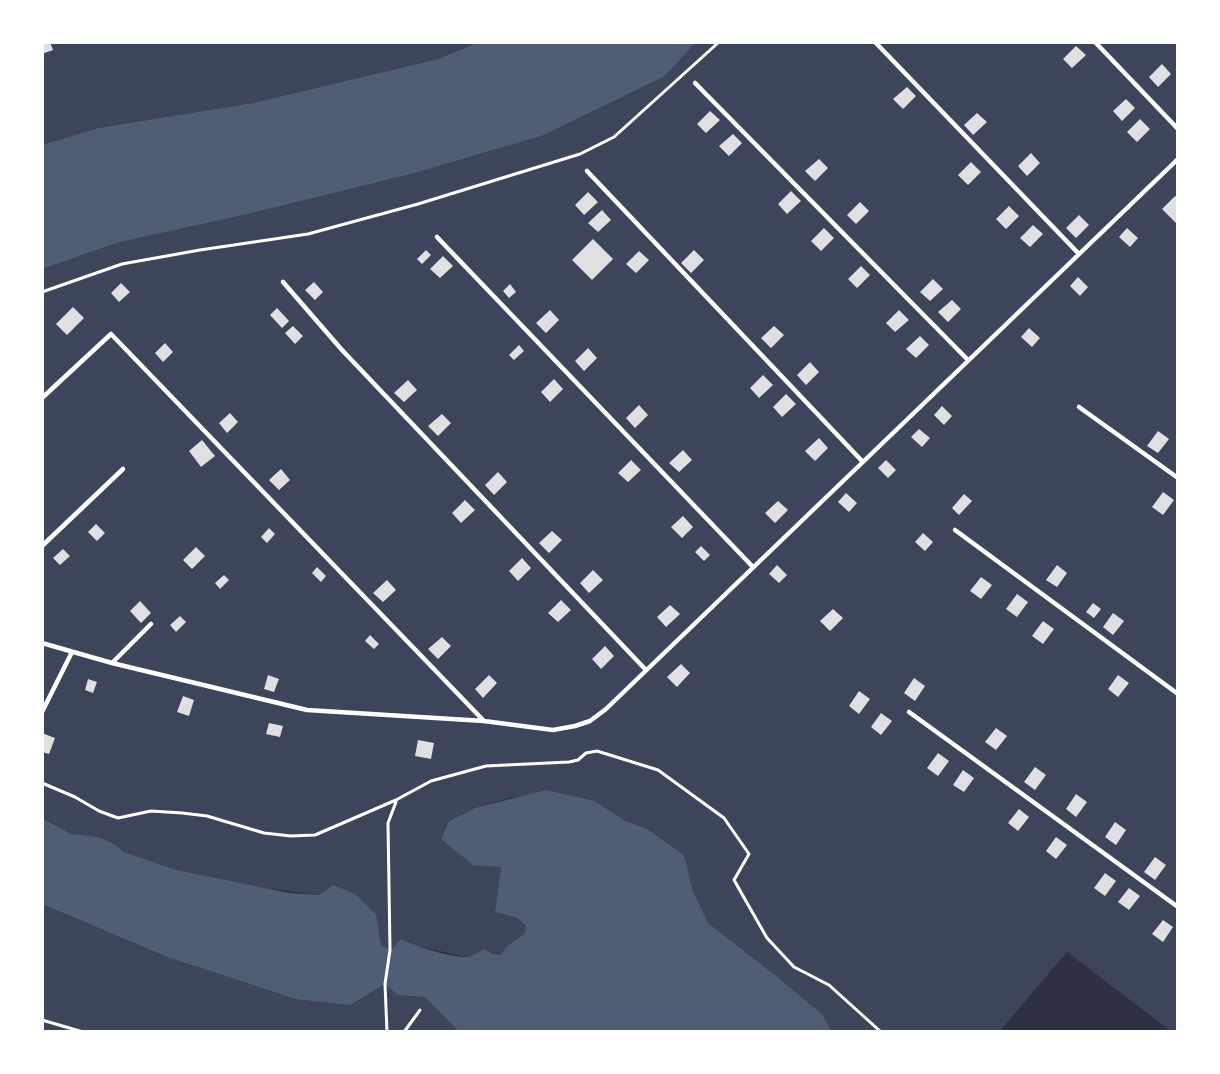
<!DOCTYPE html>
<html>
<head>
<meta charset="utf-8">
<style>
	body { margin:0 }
	#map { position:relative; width:1220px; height:1074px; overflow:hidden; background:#2d3142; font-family:Commissioner,sans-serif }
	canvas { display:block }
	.frame { position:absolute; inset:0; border:44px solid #fff; pointer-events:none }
</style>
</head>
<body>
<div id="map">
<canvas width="1220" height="1074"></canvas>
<div class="frame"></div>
</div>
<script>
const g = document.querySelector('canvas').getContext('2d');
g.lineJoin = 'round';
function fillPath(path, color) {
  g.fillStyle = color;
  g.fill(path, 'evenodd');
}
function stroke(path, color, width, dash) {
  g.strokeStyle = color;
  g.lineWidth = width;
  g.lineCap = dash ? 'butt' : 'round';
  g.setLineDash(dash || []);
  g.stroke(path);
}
fillPath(new Path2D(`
	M42,42H479L438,59L253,103L98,128L42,145Z
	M696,42H1178V1032H1172L1067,952L999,1032H832L822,1014L775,975L708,923L693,891L684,855L649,830L624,820L595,801L512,797L475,808L449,821L441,839L501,867L495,912L517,918L526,926L524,934L507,946L500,955L492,954L484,950L469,957L461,956L418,946L401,940L390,950L381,945L319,895L256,887L177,870L124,852L114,844L71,834L42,818V269L120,242L248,214L411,174L665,76Z
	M42,904L167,957L295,999L385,984L397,995L425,996L459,1032H42Z`), '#3c4559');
fillPath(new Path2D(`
	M479,42H696L665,76L544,135L411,174L248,214L120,242L42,269V145L98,128L253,103L438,59Z
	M546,790L595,801L624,820L649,830L684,855L693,891L708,923L775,975L822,1014L832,1032H459L425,997L397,995L385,984L350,1005L295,999L167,957L42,904V818L71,834L98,837L114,844L124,852L177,870L289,893L319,895L333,885L355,894L376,914L381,945L391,950L401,939C419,947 448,957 467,957C473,956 479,952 484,949L492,954L500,955L507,946L524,934L526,926L517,918L495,912L501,867L473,865L441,839L449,821L475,808Z`), '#4f5d75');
fillPath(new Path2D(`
	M42,42H50L53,50L42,54Z
	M1076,46L1086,55L1072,68L1063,59Z
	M1162,64L1171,74L1158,87L1149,77Z
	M907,87L916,96L903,109L893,99Z
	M1126,99L1135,108L1122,121L1113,111Z
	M710,111L720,120L706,133L697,124Z
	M977,113L987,122L973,135L964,125Z
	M1140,119L1150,129L1137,142L1127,132Z
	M733,134L742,143L729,156L719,146Z
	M1031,153L1040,163L1027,176L1018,166Z
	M819,159L828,168L815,181L805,171Z
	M971,162L981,172L968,185L958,175Z
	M791,191L801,201L787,214L778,204Z
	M588,192L598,202L584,215L575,205Z
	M1175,196L1178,199V225L1162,209Z
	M860,202L869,211L856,224L847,215Z
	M1009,206L1019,216L1006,229L996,219Z
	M602,210L611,220L598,232L588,223Z
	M1079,215L1089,225L1076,238L1066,228Z
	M1033,225L1043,234L1030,247L1020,238Z
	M824,228L834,238L821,251L811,241Z
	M1127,228L1138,238L1130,247L1119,237Z
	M593,239L613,259L592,280L572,260Z
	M426,250L431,255L422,264L417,259Z
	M694,250L704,260L691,273L681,263Z
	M639,251L649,260L636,273L626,264Z
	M443,256L453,266L440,278L430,269Z
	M861,266L870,275L857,288L848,279Z
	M1078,277L1088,287L1080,296L1070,286Z
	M933,279L943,289L930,301L920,292Z
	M314,282L323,292L315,300L305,290Z
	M121,283L130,292L119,302L111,293Z
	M510,284L516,292L509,298L503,291Z
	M952,300L961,309L948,322L938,312Z
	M73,307L84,318L67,335L56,324Z
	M277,308L289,321L282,328L270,315Z
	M550,310L559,320L546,333L536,323Z
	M899,310L909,320L895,332L886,323Z
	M293,326L303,336L295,344L285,333Z
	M774,326L784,335L771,348L761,338Z
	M1029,328L1040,338L1032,347L1021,337Z
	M920,336L929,345L916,358L906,349Z
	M165,343L173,352L163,362L155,353Z
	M519,345L524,351L514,360L509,355Z
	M588,348L597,358L584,371L575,361Z
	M810,362L819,372L806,385L797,375Z
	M763,375L773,385L759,398L750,388Z
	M554,379L563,389L550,402L541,392Z
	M408,380L417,390L404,402L394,393Z
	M786,394L796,404L782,417L773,407Z
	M639,405L648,415L635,428L626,418Z
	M942,406L952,416L944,425L934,415Z
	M230,413L238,422L227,433L219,423Z
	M442,414L451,423L438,436L428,426Z
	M919,429L930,438L922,447L911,437Z
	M1158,431L1169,439L1158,453L1147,446Z
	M819,438L828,448L815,461L805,451Z
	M202,440L215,456L201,467L189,451Z
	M683,450L692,460L679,472L669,463Z
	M631,460L641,470L628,482L618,473Z
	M886,460L896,470L888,478L878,468Z
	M281,469L290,480L279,490L269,480Z
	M498,472L507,482L494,495L485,485Z
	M1163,492L1174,500L1163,515L1152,507Z
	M846,493L857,503L849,512L838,502Z
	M964,494L972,501L959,515L952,508Z
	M465,500L475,510L461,523L452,513Z
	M778,501L788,510L775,523L765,513Z
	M683,516L693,527L682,538L671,527Z
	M96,524L105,533L97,541L88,532Z
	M269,528L275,534L267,543L261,537Z
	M552,531L562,540L549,553L539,543Z
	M923,533L933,542L925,551L915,542Z
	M701,546L710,555L704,561L695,552Z
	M196,547L205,556L192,569L183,560Z
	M63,549L70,556L60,565L53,558Z
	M522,558L531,568L518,581L509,571Z
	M777,565L787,575L779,583L769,574Z
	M1057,565L1067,573L1057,587L1046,580Z
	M317,567L326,576L321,582L312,573Z
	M593,570L603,580L589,593L580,583Z
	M224,575L229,580L220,589L215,583Z
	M981,577L992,585L981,599L970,591Z
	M387,580L396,590L383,602L373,593Z
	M1017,594L1028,602L1017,617L1006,609Z
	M561,600L571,610L558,622L548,613Z
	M140,601L151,613L141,623L130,611Z
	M1093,603L1101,609L1094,618L1086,612Z
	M670,605L680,614L666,627L657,617Z
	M833,609L843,618L830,631L820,621Z
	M1113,613L1124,621L1113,635L1103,627Z
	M180,616L186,622L176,632L170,625Z
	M1043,621L1054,629L1043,644L1032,636Z
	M370,635L379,644L374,649L365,641Z
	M442,637L451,646L438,659L428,649Z
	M605,646L614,656L601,669L592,659Z
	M681,664L690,673L677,687L667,677Z
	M268,675L279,679L274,692L264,689Z
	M489,675L497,683L483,698L475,689Z
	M1118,675L1129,683L1118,697L1108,689Z
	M914,678L925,686L915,701L904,693Z
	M88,679L97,682L93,693L85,690Z
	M859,691L870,699L859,714L849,706Z
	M183,696L194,700L189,716L177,712Z
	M881,713L892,721L881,735L871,727Z
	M269,723L283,726L280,737L266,734Z
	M996,728L1007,736L996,750L985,742Z
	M42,733L55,738L49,754L42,752Z
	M418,740L434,743L431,759L415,756Z
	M938,753L949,761L938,776L927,768Z
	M1035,767L1046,775L1035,790L1024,782Z
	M963,770L974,778L964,792L953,785Z
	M1076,794L1087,802L1076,817L1066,809Z
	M1019,809L1029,817L1018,831L1008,823Z
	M1115,822L1126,830L1116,845L1105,837Z
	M1056,837L1067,845L1056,859L1046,851Z
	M1155,857L1166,865L1155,880L1144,872Z
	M1105,873L1116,881L1105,896L1094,888Z
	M1129,888L1140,896L1129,910L1118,902Z
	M1163,920L1173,927L1163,942L1152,934Z`), '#e0e0e3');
stroke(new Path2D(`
	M42,292L122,264L200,250L308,234L418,204L580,154L614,137L719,42
	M42,783L75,797L99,811L118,818L151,811L182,813L207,816L264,833L291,836L315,835L396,800L431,781L486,766L569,762L578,760L586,753L597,751L658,770L724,818L749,854L734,880L767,938L794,967L829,985L881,1032
	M42,1020L83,1032
	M387,1032L385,984L390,950L388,823L396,802
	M404,1032L420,1010`), '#fff', 3);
stroke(new Path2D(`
	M875,42L1079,254
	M1095,42L1178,129
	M695,83L968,360
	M587,171L862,461
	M437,237L752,566
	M283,282L342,350L645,669
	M42,398L111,334L484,721
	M1079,407L1178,478
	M955,530L1178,694
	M42,546L123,469
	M42,643L112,663L307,710L484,721L553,730L575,726L590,721L606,709L1178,159
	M112,663L151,624
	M42,712L72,652
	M909,712L1178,907`), '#fff', 4.5);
</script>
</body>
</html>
